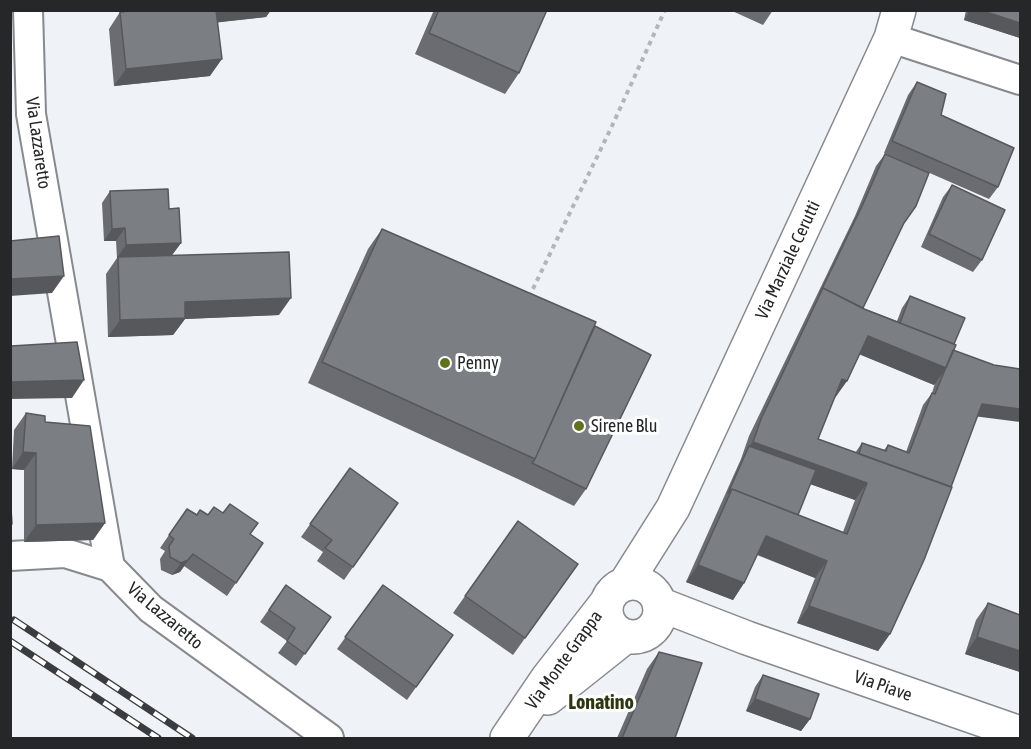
<!DOCTYPE html>
<html>
<head>
<meta charset="utf-8">
<style>
	body { margin:0 }
	#map { position:relative; width:1031px; height:749px; overflow:hidden; background:#eff3f8; font-family:"Asap Condensed",sans-serif }
	canvas { display:block }
	.frame { position:absolute; inset:0; border:12px solid #262729; pointer-events:none }
</style>
</head>
<body>
<div id="map">
<canvas width="1031" height="749"></canvas>
<div class="frame"></div>
</div>
<script>
const g = document.querySelector('canvas').getContext('2d');
g.lineJoin = 'round';
function stroke(path, color, width, dash) {
  g.strokeStyle = color;
  g.lineWidth = width;
  g.lineCap = dash ? 'butt' : 'round';
  g.setLineDash(dash || []);
  g.stroke(path);
}
function fillPath(path, color) {
  g.fillStyle = color;
  g.fill(path, 'evenodd');
}
function label(font, color, halo, rows, align = 'center') {
  g.font = font + ' "Asap Condensed",sans-serif';
  g.lineWidth = 6;
  g.setLineDash([]);
  g.textBaseline = 'middle';
  g.strokeStyle = halo;
  g.fillStyle = color;
  for (const [text, x, y, turn = 0] of rows) {
    g.save();
    g.translate(x, y);
    g.rotate((+turn || 0) * Math.PI / 180);
    g.textAlign = isNaN(turn) ? turn : align;
    if (halo) g.strokeText(text, 0, 0);
    g.fillText(text, 0, 0);
    g.restore();
  }
}
const street = new Path2D(`
	M28,10L31,114L110,567L151,609L329,738
	M891,38L1020,80
	M10,556L65,553L110,567`);
const secondary = new Path2D(`
	M606 610a27 27 0 1 1 54 0a27 27 0 1 1-54 0Z
	M625,584L673,508L891,38L899,10
	M659,604L747,638L1020,733
	M548,698L626,636
	M507,738L547,679L607,602`);
stroke(street, '#86898e', 32);
stroke(secondary, '#86898e', 36);
stroke(new Path2D(`
	M529,297L612,126L665,10`), '#b2b5b9', 4, [4.5, 4.5]);
stroke(street, '#fff', 28);
stroke(secondary, '#fff', 33);
const rail = new Path2D(`
	M14,620L192,738
	M10,641L158,738`);
stroke(rail, '#3b3c3f', 7);
stroke(rail, '#fff', 4.5, [14]);
fillPath(new Path2D(`
	M139,10H271L266,17L218,22L210,76L114,86L109,29L120,12Z
	M434,10H547L519,73L505,94L415,54Z
	M730,10H773L763,25Z
	M966,10H1020V38L964,20Z
	M917,82L941,115L998,187L989,199L884,153L908,95Z
	M885,154L904,223L863,308L897,321L902,308L910,296L954,344L953,350L977,417L890,634L878,651L797,623L815,578L757,555L744,583L733,600L686,582L741,459L749,436L855,216L876,166ZM860,354L934,385L935,383L932,393L923,405L906,452L888,445L884,450L862,443L855,453L818,439L834,397L847,381ZM810,484L855,500L843,532L798,515Z
	M952,185L982,260L973,272L921,247L943,197Z
	M110,191L169,209L181,243L172,255L279,315L185,319L173,335L108,337L106,274L117,258L116,241H104L102,203Z
	M382,229L595,326L586,489L574,506L520,480L308,383L368,249Z
	M26,413L45,422L105,523L93,540L24,542V470L12,469L14,430Z
	M350,468L398,503L344,580L317,561L323,552L301,537Z
	M187,509L197,515H208L250,534L263,543L227,596L184,566L180,572L172,575L161,570L160,559L165,551L160,548Z
	M518,521L578,564L513,655L453,613Z
	M286,585L331,617L296,666L278,653L287,641L260,622Z
	M383,585L453,635L407,700L337,649Z
	M988,603L1020,615V672L965,654L976,620Z
	M659,652L675,738H617L647,669Z
	M763,675L810,719L801,731L746,711L755,687Z`), '#6a6c71');
fillPath(new Path2D(`
	M213,10H271L266,17L204,24Z
	M970,10H980L1020,23V38L964,20Z
	M222,59L210,76L114,86L126,69Z
	M125,228L116,241H104L112,229Z
	M181,243L172,255L117,258L126,245Z
	M64,276L52,293L10,296V279Z
	M291,298L279,315L185,319L173,335L108,337L120,320L185,302Z
	M868,336L946,368L934,385L856,353Z
	M842,379L847,381L835,398L830,396Z
	M84,380L72,398L10,399V382Z
	M982,404L1020,409V422L973,416Z
	M753,442L867,483L855,500L743,460L749,446Z
	M23,452L36,453L24,470L12,469Z
	M105,523L93,540L24,542L36,525Z
	M766,536L827,561L815,578L754,553Z
	M193,554L180,572L172,575L181,563Z
	M698,565L744,583L733,600L686,582Z
	M809,606L890,634L878,651L797,623Z
	M977,637L1020,651V672L965,654Z
	M755,699L810,719L801,731L746,711Z`), '#56585c');
const building = new Path2D(`
	M139,10H216L222,59L126,69L120,12Z
	M439,10H547L519,73L429,33Z
	M980,10H1020V23Z
	M917,82L946,94L941,115L1014,148L998,187L892,141Z
	M885,154L929,173L916,206L904,223L863,308L823,288L820,293L863,204Z
	M952,185L1005,210L982,260L929,234Z
	M168,189L169,209L179,208L181,243L126,245L125,228L112,229L110,191Z
	M382,229L596,322L535,459L322,362Z
	M59,236L64,276L10,279V241Z
	M289,252L291,298L185,302V318L120,320L118,257Z
	M823,288L864,309L956,345L946,368L868,336L847,381L842,379L818,439L952,487L924,560L890,634L809,606L827,561L766,536L744,583L698,565L732,489L847,534L867,483L753,442L761,419Z
	M910,296L965,318L954,344L900,323Z
	M595,326L651,355L586,489L532,463L535,459Z
	M10,333L11,346L77,342L84,380L10,382Z
	M953,350L994,365L1020,369V409L982,404L951,487L859,454L862,443L886,451L888,445L909,453L932,393L935,394Z
	M26,413L45,416V422L90,426L105,523L36,525V453L23,452Z
	M749,446L816,470L798,515L732,489L728,493Z
	M350,468L398,503L353,567L325,548L332,540L310,524Z
	M10,494L12,524H10Z
	M230,504L258,523L250,534L263,543L236,583L193,554L188,560L181,563L170,557L169,546L174,539L169,535L187,509L197,515L200,510L208,515L214,507L223,513Z
	M518,521L578,564L525,638L465,596Z
	M286,585L331,617L305,654L287,641L295,628L269,610Z
	M383,585L453,635L416,687L345,637Z
	M988,603L1020,615V651L977,637Z
	M659,652L702,663L675,738H622Z
	M763,675L819,694L810,719L755,699Z`);
fillPath(building, '#7b7e83');
stroke(building, '#56585c', 1.5);
for (const [x, y, r, color] of [
	[445,363,6,"#62711d"],
	[579,426,6,"#62711d"]
]) {
  const dot = new Path2D();
  dot.arc(x, y, r, 0, 2 * Math.PI);
  g.fillStyle = color;
  g.fill(dot);
  stroke(dot, '#fff', 2);
}
label('18px', '#262729', '#fff', [
	["Via Lazzaretto",38,143,82],
	["Via Marziale Cerutti",788,260,-65],
	["Via Lazzaretto",165,616,40],
	["Via Monte Grappa",564,660,-54],
	["Via Piave",883,686,19]
]);
label('18px', '#262729', '#fff', [
	["Penny",457,363],
	["Sirene Blu",591,426]
], 'left');
label('bold 20px', '#2e360f', '#fff', [
	["Lonatino",601,703]
]);
</script>
</body>
</html>
